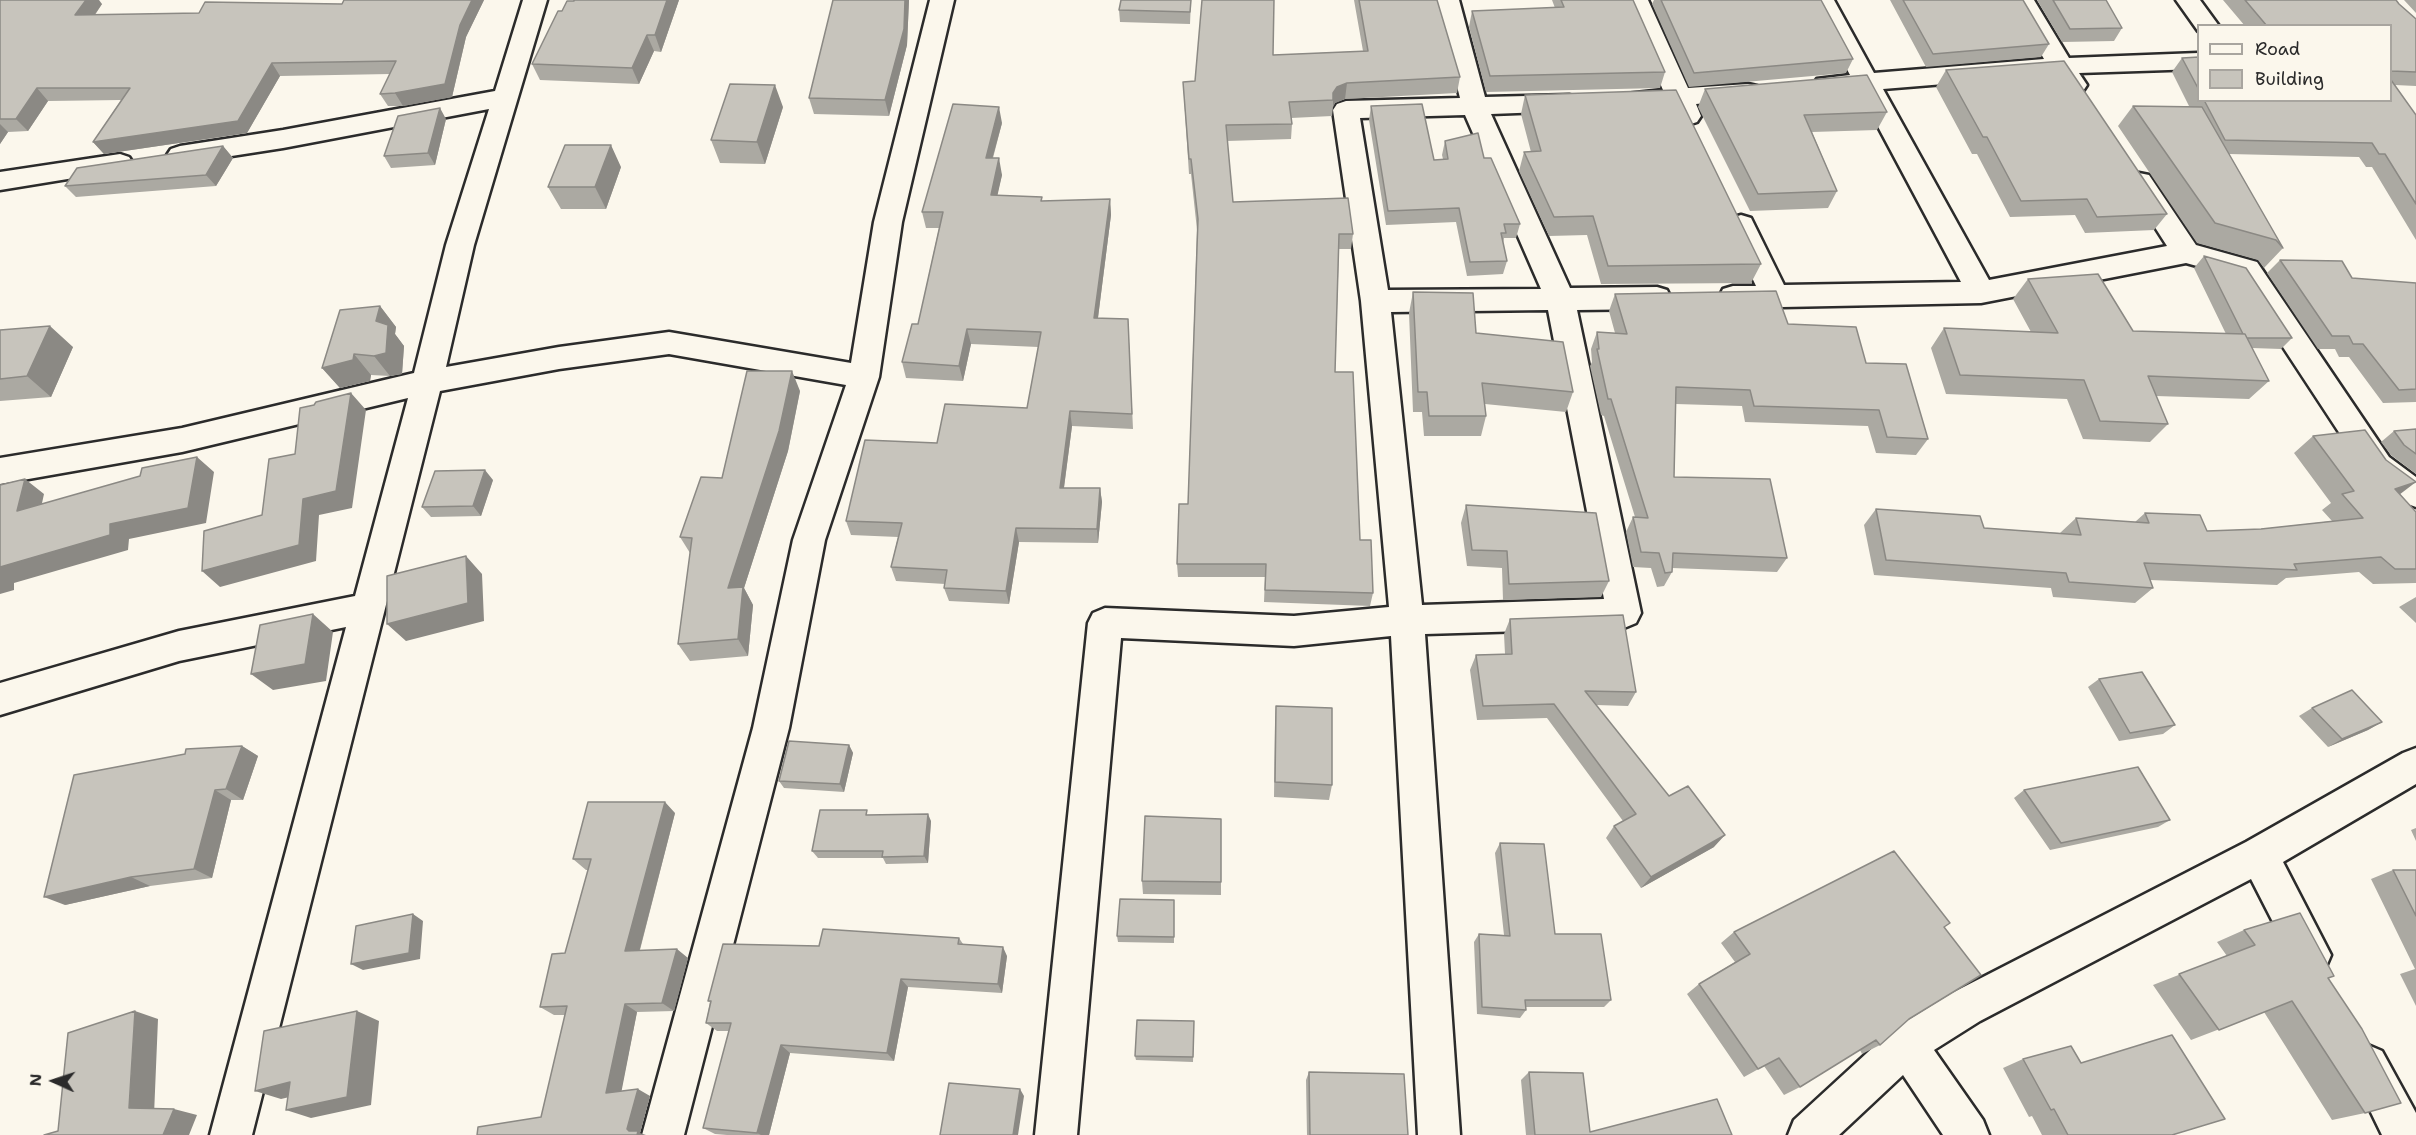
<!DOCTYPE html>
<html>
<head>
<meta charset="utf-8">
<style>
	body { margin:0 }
	#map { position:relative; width:2416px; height:1135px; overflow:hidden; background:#fbf7ec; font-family:"Shantell Sans",sans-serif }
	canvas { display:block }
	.legend { position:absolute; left:2197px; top:24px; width:195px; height:78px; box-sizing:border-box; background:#fbf7ec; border:2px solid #a8a59f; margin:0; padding:8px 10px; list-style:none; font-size:18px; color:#2b2b2b }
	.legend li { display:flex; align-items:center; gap:12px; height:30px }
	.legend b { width:30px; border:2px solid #a8a59f }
	.north { position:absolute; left:24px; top:1051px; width:60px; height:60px; -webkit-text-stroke:4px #fbf7ec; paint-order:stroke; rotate:273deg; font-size:16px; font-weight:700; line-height:24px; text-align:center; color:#2b2b2b }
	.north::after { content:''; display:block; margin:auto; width:21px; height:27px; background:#2b2b2b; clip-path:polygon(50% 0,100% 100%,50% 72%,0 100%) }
</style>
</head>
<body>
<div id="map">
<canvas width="2416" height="1135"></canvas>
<ul class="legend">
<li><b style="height:8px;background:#fbf7ec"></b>Road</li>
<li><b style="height:16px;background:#c7c4bc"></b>Building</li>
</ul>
<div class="north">N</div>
</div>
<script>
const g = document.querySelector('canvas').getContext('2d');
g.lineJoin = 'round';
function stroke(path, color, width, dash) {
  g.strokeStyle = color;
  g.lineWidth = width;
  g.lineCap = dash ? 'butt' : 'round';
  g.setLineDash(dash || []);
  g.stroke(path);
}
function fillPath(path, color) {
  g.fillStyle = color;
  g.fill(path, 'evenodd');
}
const minor = new Path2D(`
	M523,0H547L474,245L446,367L559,347L669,332L851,363L874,222L930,0H954L902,222L879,377L825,540L789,728L684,1135H642L753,728L793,540L846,385L669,354L559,369L440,391L252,1135H210L346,627L179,661L0,715V683L179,631L355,596L408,398L182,452L0,484V458L182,428L414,373L446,245L489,109L283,148L180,164L171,161L167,155L171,149L180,146L283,130L495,91Z
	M1435,0H1459L1485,97L1569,95L1578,97L1582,103L1578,109L1569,111L1491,114L1570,288L1657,287L1667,290L1671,298L1667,306L1657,309L1577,310L1641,613L1636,623L1624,628L1425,634L1460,1135H1418L1391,636L1294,646L1121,638L1077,1135H1035L1088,623L1093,613L1105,608L1294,616L1389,607L1361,301L1333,110L1337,104L1346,101L1460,98ZM1465,115L1541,289L1388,290L1360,118ZM1548,310L1604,599L1422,605L1391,312Z
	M1624,0H1648L1688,88L1748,84L1757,86L1761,92L1757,98L1696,104L1701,116L1697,122L1688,125L1679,122L1671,106L1635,108L1626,106L1622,100L1626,94L1663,90Z
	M1810,0H1834L1874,73L2044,59L2010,0H2034L2069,58L2198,53V69L2079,73L2087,85L2083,91L2074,93L2065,91L2054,75L1883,89L1989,280L2167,246L2126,182L2129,175L2139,173L2149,175L2196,245L2257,262L2389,457L2416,477V507L2405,503L2367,475L2237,277L2186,263L1981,303L1733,308L1723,305L1719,297L1723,289L1733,286H1756L1727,225L1731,218L1741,215L1751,218L1784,285L1961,282L1859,91L1826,93L1817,91L1813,85L1817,79L1850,75Z
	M2176,0H2200L2219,26H2198V31Z
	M120,154L129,157L133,163L129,169L0,190V172Z
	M2416,748V784L2283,862L2331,955L2325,969L2311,975L2297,969L2251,879L1980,1021L1934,1050L1983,1120L1989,1135H1943L1903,1075L1839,1135H1788L1794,1120L1892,1030L1952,993L2246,842L2403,753Z
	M2368,1045L2382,1051L2416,1113V1135H2382L2348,1065L2354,1051Z`);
stroke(minor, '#2b2b2b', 5);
fillPath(minor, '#fbf7ec');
fillPath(new Path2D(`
	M0,0L102,4L95,15L199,13L342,4L344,0H484L466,37L452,97L403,106H388L380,94L390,74L280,76L247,133L104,154L93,142L121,100L48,101L28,131L8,132L0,144Z
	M679,0L661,52L654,51L639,84L540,80L532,64Z
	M833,0H909L907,45L889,116L814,114L809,98Z
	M1191,0L1190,24L1120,22L1119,10Z
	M1354,0H1437L1460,77L1457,93L1345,99L1335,103L1333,107L1332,116L1291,118L1292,124L1291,139L1227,141L1233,202L1353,234L1351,249H1339L1335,372L1360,540L1373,593L1370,606L1264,602L1265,577H1178L1177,564L1188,504L1197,230L1191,174H1189L1183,82L1195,81L1273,55L1363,51Z
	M1552,0H1633L1665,72L1660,88L1486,92L1469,27L1472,11L1555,8Z
	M1654,0H1821L1853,59L1846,73L1689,87L1652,4Z
	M1890,0H2023L2049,44L2041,57L1926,67Z
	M2037,0H2106L2122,28L2114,41L2062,42Z
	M2223,0H2396L2399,4L2416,19V86L2395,85L2416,115V240L2372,167H2366L2359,157L2229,154L2283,248L2264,268L2258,260L2197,243L2118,126L2133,106H2189L2172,72L2182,58L2199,57V100H2391V26H2245Z
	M2404,0H2416V13Z
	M1946,70L2167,214L2154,230L2085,233L2075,215L2010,217L1977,154H1972L1936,87Z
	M1705,89L1887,112L1877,130L1812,132L1837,191L1828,208L1750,211L1698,107Z
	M1525,95L1761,264L1751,283L1601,284L1587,235L1549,236L1519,171L1524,152H1531L1521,114Z
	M1371,106L1434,160L1443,159L1442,155L1445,141L1484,158L1520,224L1516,238H1504L1503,243L1507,261L1503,274L1467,276L1456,222L1386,225L1369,120Z
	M783,107L765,164L720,163L711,140Z
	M446,119L435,165L391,168L384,156Z
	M1002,123L993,158L1002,175L997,195L1042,201L1110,199L1111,215L1098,318L1128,319L1133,429L1072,426L1064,488H1100L1102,502L1098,543L1019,542L1009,604L949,601L944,588L945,584L896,581L891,567L898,537L851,535L846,521L937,443L1027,408L1038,347L971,344L963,381L906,378L902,362L918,324L939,228H926L922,212Z
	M223,146L233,158L216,186L76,197L65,186Z
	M621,167L606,209H561L548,187Z
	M2204,256L2292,338L2281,349L2252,348L2269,381L2249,399L2156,396L2168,424L2150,442L2083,439L2067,399L1946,394L1931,348L1944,328L2031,332L2013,299L2028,279L2133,331L2226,334L2194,268Z
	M2280,260L2352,278L2416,283V402L2383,403L2349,357H2339L2335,349H2318L2267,273Z
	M1413,292L1476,333L1573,392L1566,412L1485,404L1486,416L1481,436H1424L1422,412H1413L1409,313Z
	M1615,294L1788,324L1866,363L1928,439L1916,455L1876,453L1868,426L1745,422L1742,406L1676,404L1674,477L1787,558L1777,572L1672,568V572L1664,586L1657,587L1651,568L1633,567L1626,532L1633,517H1635L1604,416L1601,415L1590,366L1592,362L1591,349L1597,332L1615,333L1609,311Z
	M380,306L396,327L395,334L404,346L402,374L390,376L371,375L370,381L340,388L322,368Z
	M0,330L73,347L51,397L0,401Z
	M800,391L788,451L744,588L753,605L748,656L690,661L678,644L690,553L680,537Z
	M2416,429V474L2391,455L2381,442L2394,431Z
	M2313,436L2400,494L2416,512V583L2373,584L2359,572L2286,578L2277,585L2150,580L2153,588L2135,603L2053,597L2051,588L1874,575L1864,525L1876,509L1984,528L2060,533L2076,518L2135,522L2145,513L2207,531L2261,529L2332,521L2322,510L2331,503L2294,453Z
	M493,480L481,516L431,517L422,507Z
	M1466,505L1609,581L1601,597L1503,600L1502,568L1467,566L1461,523Z
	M2416,597V623L2399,607Z
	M1510,619L1636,692L1628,706L1596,705L1669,796L1714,847L1641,888L1606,838L1614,826L1623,821L1547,718L1477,720L1470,670L1476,655L1505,654L1504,634Z
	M2099,679L2175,725L2163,734L2119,741L2088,687Z
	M1276,706L1332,785L1329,800L1274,797L1275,722Z
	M2312,708L2382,722L2368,730L2328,747L2299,716Z
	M849,745L853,753L844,792L784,788L779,781Z
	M242,746L258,756L243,800H231L212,878L150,886L65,905Z
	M2024,790L2170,820L2158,827L2050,850L2014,798Z
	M675,813L640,950L688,958L674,1011L637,1012L621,1091L650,1096L640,1133L541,1117L565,1015H554L540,1007L565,953L588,870H586L573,859Z
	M870,815L931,821L928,863L886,864L883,858H818L812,851Z
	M1221,819V895L1143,894L1142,881Z
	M2416,828V841L2411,830Z
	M1500,843L1555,934L1611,1000L1604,1007H1526V1010L1520,1018L1477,1014L1474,942L1479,934L1504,935L1495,853Z
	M2393,870H2416V1006L2400,974L2415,969L2371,879Z
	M1174,900V943L1118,942L1117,936Z
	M1944,927L1909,1019L1880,1045L1862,1054L1860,1050L1800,1087L1784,1095L1764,1066L1744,1077L1687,994L1699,984L1735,962L1721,943L1734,932Z
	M2244,930L2328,978L2365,1113L2332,1120L2264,1012L2191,1040L2153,985L2227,956L2217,942Z
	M959,938L963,944L1007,956L1002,993L908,987L894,1061L790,1053L769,1135H727L715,1134L703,1128L729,1031H717L706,1023L710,1002L708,1001L819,946Z
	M1194,1021L1193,1062L1136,1060L1135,1056Z
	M2023,1059L2081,1063L2172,1135H2042L2032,1116L2029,1117L2003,1068Z
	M1309,1072L1408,1135H1307L1306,1080Z
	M1529,1072L1590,1132L1732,1135H1526L1521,1080Z`), '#aba9a2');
fillPath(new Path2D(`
	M86,0H99L102,4L86,27L75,15Z
	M472,0H484L466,37L452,97L403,106L395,93L460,25Z
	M667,0H679L661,52L655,35Z
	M905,0H909L907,45L889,116L885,100Z
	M647,35L654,51L639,84L632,68Z
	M272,63L280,76L247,133L104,154L93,142Z
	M1347,83L1345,99L1335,103L1333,107V93L1337,87Z
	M775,85L783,107L765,164L757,142Z
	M37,88L48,101L28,131L16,119Z
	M999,107L1002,123L988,174L986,158Z
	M440,108L446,119L435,165L428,153Z
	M0,124L8,132L0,144Z
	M611,145L621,167L606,209L595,187Z
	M223,146L233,158L216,186L206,175Z
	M999,158L1002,175L994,211L991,195Z
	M1110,199L1111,215L1096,333L1094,318Z
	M380,306L396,327L395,334L404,346L402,374L390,376L374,356L376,321Z
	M50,326L73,347L51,397L27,376Z
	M967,329L971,344L963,381L959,366Z
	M354,354L371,375L370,381L340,388L322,368Z
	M792,371L800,391L788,451L744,588L753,605L748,656L738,639L728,588Z
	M351,393L366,410L352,508L319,515L316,561L220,587L202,571L303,499Z
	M1070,411L1072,426L1062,502L1060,488Z
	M197,457L214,472L206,523L129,539L128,550L14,583V590L0,594V567L110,524Z
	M485,470L493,480L481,516L473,506Z
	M25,479L44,494L37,526L17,511Z
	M2416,482L2395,498V489Z
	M1100,488L1102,502L1098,543L1097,529Z
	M1016,528L1019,542L1009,604L1006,591Z
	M466,556L482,574L484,621L406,641L387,624Z
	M313,614L333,632L326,681L273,690L251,674Z
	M2382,722L2368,730L2328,747L2342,739Z
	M849,745L853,753L844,792L840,784Z
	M242,746L258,756L243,800L226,789Z
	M215,790L231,800L212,878L194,869Z
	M665,802L675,813L637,960L625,951Z
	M928,814L931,821L928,863L924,856Z
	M1725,835L1714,847L1641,888L1651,877Z
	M131,877L150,886L65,905L44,897Z
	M413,914L423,921L420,959L363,970L351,964Z
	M1003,947L1007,956L1002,993L998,984Z
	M677,949L688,958L674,1011L662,1003Z
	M901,979L908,987L894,1061L887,1053Z
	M625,1004L637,1012L620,1099L606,1093Z
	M135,1011L158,1019L154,1115L129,1108Z
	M357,1011L379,1021L371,1105L311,1118L286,1110Z
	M781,1045L790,1053L769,1135H761L757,1133Z
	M290,1082L315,1091L281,1099L255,1091Z
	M638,1089L650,1096L640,1133L646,1135H637L629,1131L627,1129Z
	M1020,1089L1024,1096L1018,1135H1013Z
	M174,1109L197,1115L189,1135H163Z`), '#8b8984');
const building = new Path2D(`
	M0,0H86L75,15L199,13L205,2L342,4L344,0H472L460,25L445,84L395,93L380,94L396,61L272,63L238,121L93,142L130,88H37L16,119H0Z
	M574,0H667L655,35H647L632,68L532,64L558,11H562L567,1H574Z
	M833,0H905L904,29L885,100L809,98Z
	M1121,0H1191L1190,12L1119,10Z
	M1202,0H1274L1273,55L1368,51L1359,0H1437L1460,77L1347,83L1337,87L1333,93V100L1289,102L1292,124L1226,125L1233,202L1348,198L1353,234H1339L1335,372H1353L1360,540H1371L1373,593L1265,590L1266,564H1177L1179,504H1188L1198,219L1191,159H1189L1183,82L1195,81Z
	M1561,0H1633L1665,72L1490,76L1472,11L1564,7Z
	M1661,0H1821L1853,59L1694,73Z
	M1903,0H2023L2049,44L1933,54Z
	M2053,0H2106L2122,28L2070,29Z
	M2245,0H2396L2399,4L2416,19V72L2391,71V26H2267Z
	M2199,57V90L2182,58Z
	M2064,61L2167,214L2097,217L2087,199L2021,201L1987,137H1983L1946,70Z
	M1867,75L1887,112L1804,115L1837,191L1758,194L1705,89Z
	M2391,80L2416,115V204L2385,154H2379L2372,143L2225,140L2204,100H2391Z
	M730,84L775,85L757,142L711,140Z
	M1676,90L1761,264L1608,266L1593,216L1554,217L1524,152L1541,151L1525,95Z
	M953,104L999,107L986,158H999L991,195L1042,197L1041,201L1110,199L1094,318L1128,319L1132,414L1070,411L1060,488H1100L1097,529L1016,528L1006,591L944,588L947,570L891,567L902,523L846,521L865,440L937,443L945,404L1027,408L1041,332L967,329L959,366L902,362L912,324H918L943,212H922Z
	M1422,104L1434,160L1448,159L1445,141L1478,133L1484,158H1491L1520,224H1504L1506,233H1501L1507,261L1470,262L1459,208L1388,211L1371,106Z
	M2133,106L2202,107L2283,248L2276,240L2215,223Z
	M440,108L428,153L384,156L398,116Z
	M565,145H611L595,187H548Z
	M223,146L206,175L65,186L77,168Z
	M2204,256L2246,268L2292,338H2247L2245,334H2243Z
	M2280,260L2342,261L2352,278L2416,283V389L2399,390L2363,344H2353L2349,336H2332Z
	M2098,274L2133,331L2245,334L2269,381L2148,376L2168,424L2100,421L2084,380L1960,375L1944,328L2058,333L2028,279Z
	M1776,291L1788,324L1856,327L1866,363L1906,364L1928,439L1887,437L1879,410L1754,406L1750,390L1676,387L1674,477L1770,479L1787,558L1673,553L1672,572L1665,573L1659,553L1641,552L1633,517L1648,518L1611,399H1608L1597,349H1599L1597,332L1627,334L1615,294Z
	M1413,292L1473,293L1476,333L1563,342L1573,392L1482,383L1486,416H1429L1427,392H1418Z
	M380,306L376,321L388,325L386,353L374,356L354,354L353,360L322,368L340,310Z
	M50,326L27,376L0,379V330Z
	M747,371H792L779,431L728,588L743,587L738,639L678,644L692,538L680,537L701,477L722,478Z
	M351,393L336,491L303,499L299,545L202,571L204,531L262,515L269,459L295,454L300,408L314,405L316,402Z
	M2416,429V454L2404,445L2394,431Z
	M2365,430L2386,460L2416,482L2395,489L2416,512V569H2395L2381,557L2294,564L2297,570L2144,563L2153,588L2069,582L2066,573L1886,560L1876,509L1980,516L1984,528L2081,535L2076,518L2149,523L2145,513L2200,515L2207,531L2261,529L2363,518L2342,494L2354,491L2313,436Z
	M197,457L188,508L110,524V535L0,567V485L25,479L17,511L140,476L142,468Z
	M485,470L473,506L422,507L435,471Z
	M1466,505L1596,513L1609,581L1509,584L1507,551L1472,550Z
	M466,556L468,603L387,624V576Z
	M313,614L305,664L251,674L260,625Z
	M1623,615L1636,692L1585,691L1669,796L1688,786L1725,835L1651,877L1614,826L1636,814L1554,704L1483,706L1476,655L1512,654L1510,619Z
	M2142,672L2175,725L2130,733L2099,679Z
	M2352,690L2382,722L2342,739L2312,708Z
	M1276,706L1332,708V785L1275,782Z
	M789,741L849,745L840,784L779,781Z
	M242,746L226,789L215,790L194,869L131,877L44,897L74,775L185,754L186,749Z
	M2138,767L2170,820L2061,843L2024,790Z
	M588,802H665L625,951L677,949L662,1003L625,1004L606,1093L638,1089L627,1129L629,1131H638L637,1135H477L478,1127L541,1117L567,1006L540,1007L552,954L565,953L591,859H573Z
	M820,810H867L866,815L928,814L924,856L882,857L883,851H812Z
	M1145,816L1221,819V882L1142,881Z
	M1500,843L1544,844L1555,934H1601L1611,1000H1525L1526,1010L1482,1007L1479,934L1510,936Z
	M1894,851L1950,923L1944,927L1981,975L1909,1019L1880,1045L1876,1040L1800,1087L1779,1058L1758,1069L1699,984L1750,954L1734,932Z
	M2393,870H2416V916Z
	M1120,899L1174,900V937L1117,936Z
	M2300,913L2334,976L2328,978L2362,1029L2401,1103L2365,1113L2292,1001L2219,1030L2179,974L2255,945L2244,930Z
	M413,914L409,953L351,964L356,926Z
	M823,929L959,938L958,944L1003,947L998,984L901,979L887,1053L781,1045L757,1133L703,1128L731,1023H706L711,1001H708L723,944L819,946Z
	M135,1011L129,1108L174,1109L163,1135H44L58,1131L68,1033Z
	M357,1011L347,1097L286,1110L290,1082L255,1091L264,1031Z
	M1137,1020L1194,1021L1193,1057L1135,1056Z
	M2172,1035L2225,1119L2172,1135H2068L2054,1109L2051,1110L2023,1059L2071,1046L2081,1063Z
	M1309,1072L1404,1074L1408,1135H1310Z
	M1529,1072L1583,1073L1590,1132L1717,1099L1732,1135H1535Z
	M949,1083L1020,1089L1013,1135H940Z`);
fillPath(building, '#c7c4bc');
stroke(building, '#8b8984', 1.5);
</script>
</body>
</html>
